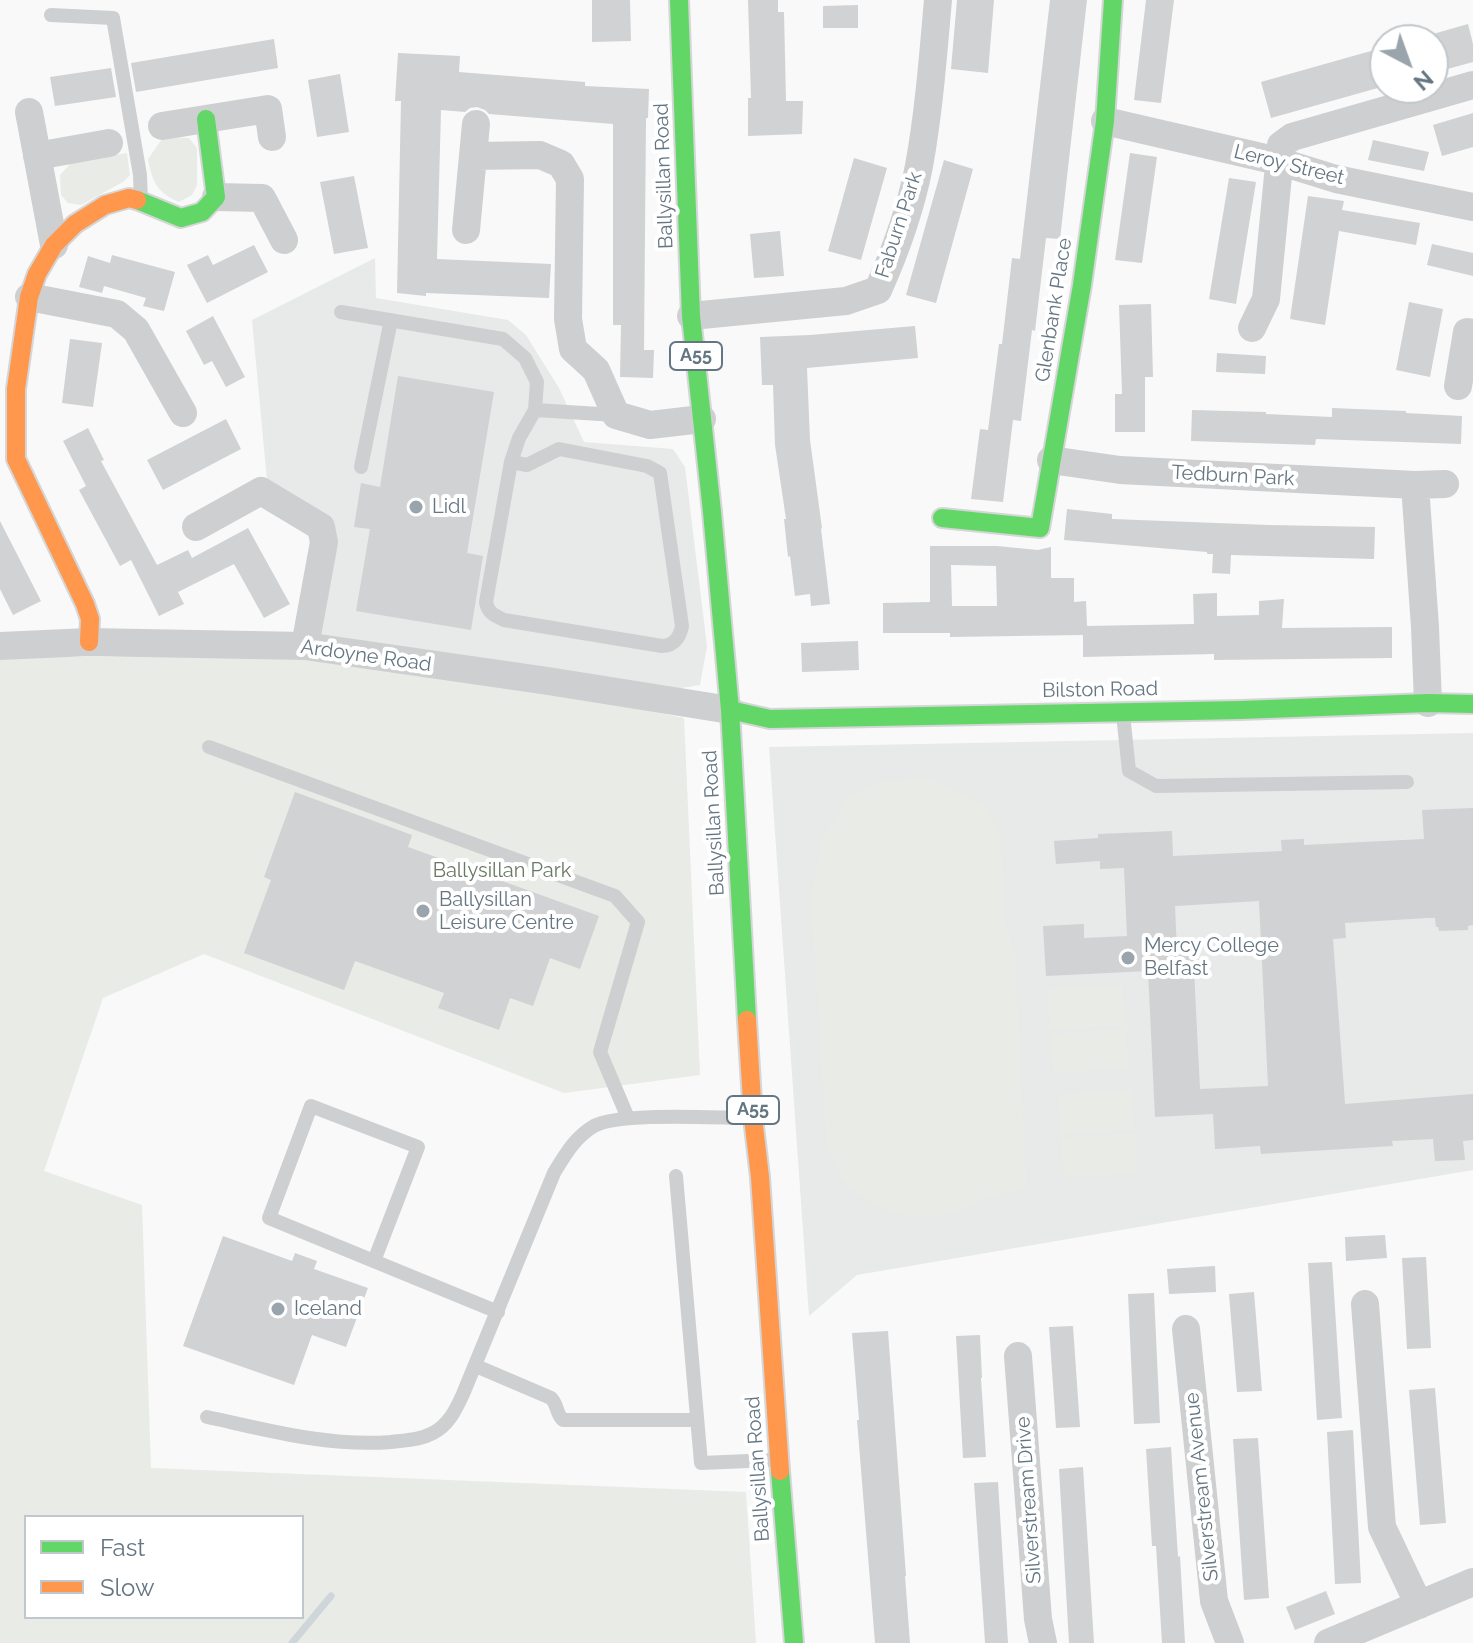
<!DOCTYPE html>
<html>
<head>
<meta charset="utf-8">
<style>
	body { margin:0 }
	#map { position:relative; width:1473px; height:1643px; overflow:hidden; background:#f9f9f9; font-family:Raleway,sans-serif }
	canvas { display:block }
	.legend { position:absolute; left:24px; top:1515px; width:280px; height:104px; box-sizing:border-box; background:#fff; border:2px solid #c1c8cd; margin:0; padding:10px 14px; list-style:none; font-size:24px; color:#657683 }
	.legend li { display:flex; align-items:center; gap:16px; height:40px }
	.legend b { width:40px; border:2px solid #c1c8cd }
	.north { position:absolute; left:1369px; top:24px; width:80px; height:80px; box-sizing:border-box; background:#fff; border:2px solid #c1c8cd; border-radius:50%; rotate:139deg; font-size:22px; font-weight:700; line-height:32px; text-align:center; color:#657683 }
	.north::after { content:''; display:block; margin:auto; width:28px; height:36px; background:#99a4ac; clip-path:polygon(50% 0,100% 100%,50% 72%,0 100%) }
</style>
</head>
<body>
<div id="map">
<canvas width="1473" height="1643"></canvas>
<ul class="legend">
<li><b style="height:10px;background:#63d668"></b>Fast</li>
<li><b style="height:10px;background:#ff974d"></b>Slow</li>
</ul>
<div class="north">N</div>
</div>
<script>
const g = document.querySelector('canvas').getContext('2d');
g.lineJoin = 'round';
function fillPath(path, color) {
  g.fillStyle = color;
  g.fill(path, 'evenodd');
}
function stroke(path, color, width, dash) {
  g.strokeStyle = color;
  g.lineWidth = width;
  g.lineCap = dash ? 'butt' : 'round';
  g.setLineDash(dash || []);
  g.stroke(path);
}
function label(font, color, halo, rows, align = 'center') {
  g.font = font + ' Raleway,sans-serif';
  g.lineWidth = 8;
  g.setLineDash([]);
  g.textBaseline = 'middle';
  g.strokeStyle = halo;
  g.fillStyle = color;
  for (const [text, x, y, turn = 0] of rows) {
    g.save();
    g.translate(x, y);
    g.rotate((+turn || 0) * Math.PI / 180);
    g.textAlign = isNaN(turn) ? turn : align;
    if (halo) g.strokeText(text, 0, 0);
    g.fillText(text, 0, 0);
    g.restore();
  }
}
fillPath(new Path2D(`
	M375,258L376,298L508,320L526,335L559,388L584,442L673,449L685,467L707,646L700,685L675,689L315,640L335,529L268,492L252,320Z
	M1473,733V1170L857,1275L809,1316L769,747Z`), '#e8e9e9');
fillPath(new Path2D(`
	M173,137L189,138L197,148V185L192,195L179,202C157,193 152,181 148,159L162,139Z
	M127,153L130,175L123,182L81,205L68,203L61,195L60,175L71,163Z
	M271,655L546,689L684,718L700,1075L564,1093L204,954L103,998L44,1171L142,1205L151,1468L746,1492L756,1643H0V660L45,657ZM26,1517H302V1617H26Z
	M933,780L987,806L1001,837L1005,918L1015,957L1027,1187L985,1198L969,1208L942,1217H921L890,1213L866,1200L841,1179L826,1143L811,900L821,842L848,797L879,782Z
	M1122,985L1125,1025L1050,1030L1047,990Z
	M1126,1028L1128,1068L1054,1074L1051,1034Z
	M1132,1090L1135,1130L1060,1135L1057,1095Z
	M1136,1133L1138,1173L1063,1178L1061,1138Z`), '#e8ebe6');
stroke(new Path2D(`
	M292,1643L331,1596`), '#ced6d9', 7);
fillPath(new Path2D(`
	M592,0H630L631,41L592,42Z
	M748,0H778V12H784L786,101H803L802,134L748,136V98H751Z
	M957,0H994L988,73L951,69Z
	M1050,0H1087L1060,239L1046,238L1035,331L1032,330L1021,421L1013,420L1003,502L971,499L980,429L988,430L999,344H1002L1012,258L1020,259Z
	M1146,0H1174L1161,103L1134,100Z
	M858,5V28H823V6Z
	M1468,24L1473,44V62L1433,73V34Z
	M274,39L278,68L136,92L131,63Z
	M1385,47V86L1271,118L1261,82Z
	M398,53L460,56L459,72L585,82V86L649,89L648,118H646L644,350H654L653,378L620,377L621,325H613V124L489,114L485,110L477,107L470,108L465,112L441,110L437,259L551,264L549,298L426,293V296L397,293L401,101H395Z
	M111,68L116,97L55,106L50,77Z
	M340,74L349,132L317,137L308,80Z
	M1473,113V147L1442,156L1433,125Z
	M1373,140L1429,152L1424,171L1368,160Z
	M1130,153L1157,157L1142,263L1115,260Z
	M854,158L887,168L861,260L828,251Z
	M944,160L973,169L936,303L906,295Z
	M354,176L368,248L334,254L320,182Z
	M1229,178L1256,182L1236,304L1209,299Z
	M1308,196L1344,201L1342,210L1420,223L1416,245L1339,231L1325,325L1290,319Z
	M780,231L784,276L754,278L750,234Z
	M1432,244L1473,253V276L1427,265Z
	M254,245L268,272L207,303L187,265L208,255L213,265Z
	M112,255L175,272L164,311L143,306L146,298L104,286L102,293L79,287L88,256L110,263Z
	M1409,302L1443,309L1430,377L1396,370Z
	M1151,304L1153,377H1145V432H1115V394H1122L1119,305Z
	M213,316L245,377L226,387L212,361L204,365L186,331Z
	M915,326L918,358L807,368L810,440L822,528L821,529L830,604L811,606L810,594L795,596L790,556L788,557L784,519H786L775,445L773,385H762L760,337L810,335Z
	M70,339L102,343L93,407L62,403Z
	M1217,353L1266,356L1265,374L1216,372Z
	M398,376L494,392L467,553L483,556L471,630L356,611L370,529L354,527L361,483L380,487Z
	M1332,408L1406,411V413L1462,416L1461,444L1316,439L1315,445L1191,441L1192,410L1266,412V414L1332,417Z
	M226,419L241,449L163,490L147,460Z
	M88,428L104,460L101,461L157,565L188,550L192,558L248,528L290,604L264,618L234,564L178,592L184,604L159,616L131,560L120,566L79,490L86,486L63,441Z
	M1067,509L1112,514V519L1269,525L1375,527L1374,559L1231,555L1230,574L1212,573L1213,554H1207V552L1064,540Z
	M0,521L41,601L13,615L0,589Z
	M930,546H997L1038,550L1051,547V578H1074V602L1086,601L1087,626L1194,624L1193,594L1217,593V616L1259,615V601L1284,599L1282,628L1392,627V658L1214,660V654L1083,657V635L950,637V633H883V603L930,602ZM951,565L996,566L997,606H952Z
	M858,641L859,670L802,672L801,643Z
	M295,792L412,835L408,847L599,916L580,969L550,958L533,1006L510,998L499,1030L438,1008L444,993L355,961L344,990L244,953L271,880L264,877Z
	M1473,808V925L1468,926V930L1439,931L1438,927H1436L1435,918H1427L1345,923L1346,938L1333,939L1345,1104L1473,1094V1140L1463,1141L1465,1160L1435,1161L1433,1139L1392,1141L1393,1146L1261,1154L1260,1146L1215,1149L1213,1114L1155,1117L1148,971L1046,976L1043,926L1084,924V938L1127,936L1124,868L1100,869V861L1056,864L1054,841L1098,838V834L1172,831L1173,856L1282,851L1281,840L1304,839V845L1424,839L1422,810ZM1259,901L1268,1086L1200,1089L1193,951L1177,952L1175,906Z
	M1385,1235L1387,1258L1346,1261L1345,1237Z
	M223,1236L292,1261L295,1253L317,1261L314,1269L368,1288L346,1347L312,1335L294,1385L183,1346Z
	M1426,1257L1431,1348L1407,1349L1402,1258Z
	M1332,1262L1342,1418L1317,1420L1308,1263Z
	M1215,1266L1216,1292L1169,1294L1167,1269Z
	M1254,1292L1262,1391L1237,1392L1229,1294Z
	M1154,1293L1160,1423L1134,1424L1128,1294Z
	M1073,1326L1080,1427L1056,1428L1049,1327Z
	M888,1331L906,1576H905L910,1643H875L857,1420H859L852,1333Z
	M980,1335L982,1378H981L986,1457L963,1458L956,1336Z
	M1435,1388L1446,1523L1420,1525L1409,1390Z
	M1353,1430L1361,1583L1335,1584L1327,1432Z
	M1258,1438L1269,1598L1244,1600L1233,1439Z
	M1171,1447L1178,1557L1180,1556L1185,1643H1162L1156,1546H1152L1146,1449Z
	M1083,1467L1094,1643H1069L1059,1469Z
	M998,1482L1008,1643H985L974,1483Z
	M1326,1591L1335,1614L1295,1630L1286,1607Z`), '#d0d2d3');
const fast = new Path2D(`
	M679,0L691,316L712,512L730,710L747,1020
	M137,200L181,218L202,212L216,197L206,119
	M942,518L1040,528L1082,285L1105,121L1113,0
	M730,710L770,719L1241,710L1428,703L1473,704
	M780,1471L794,1643`);
const slow = new Path2D(`
	M89,642L90,619L85,604L16,459V389L29,297L37,274L54,245L75,224L105,205L129,198L137,200
	M747,1020L753,1118L760,1177L780,1471`);
stroke(fast, '#d5d6d7', 22);
stroke(slow, '#d5d6d7', 22);
stroke(new Path2D(`
	M51,15L113,18L140,175L141,201
	M341,312L503,339L525,358L537,382L535,410
	M511,462L527,465L559,449L647,466L660,473L682,626C680,637 674,646 662,646L504,620C494,615 488,613 486,602L511,462L519,438L535,410L616,415
	M361,467L391,320
	M1123,714L1129,771L1156,786L1407,782
	M209,747L615,896L638,922L600,1052L628,1118
	M676,1176L701,1463L773,1460
	M374,1261L418,1147L311,1106L269,1218L498,1312
	M476,1366L551,1398C558,1405 556,1414 563,1420H697
	M207,1417C268,1430 328,1447 391,1442C406,1440 420,1440 433,1433C449,1425 456,1409 463,1394L554,1173C565,1155 575,1137 594,1126C620,1112 715,1118 749,1118`), '#cecfd0', 14);
stroke(new Path2D(`
	M29,112L54,245
	M1105,121L1278,161L1336,179L1473,207
	M162,126L268,109L272,137
	M37,156L109,143
	M473,156L540,155L561,164L570,179L568,319L573,349L596,370L616,415L650,425L702,419
	M216,197L262,198L284,240
	M466,230L476,124
	M29,297L117,314L136,330L183,413
	M691,316L846,301L878,290C895,252 911,207 919,166C929,111 933,56 938,0
	M1252,328L1266,299L1281,145L1292,137L1473,85
	M1458,386L1467,332L1473,333
	M1051,460L1120,470L1415,485L1445,484
	M1415,485L1425,627L1428,703
	M196,527L261,491L321,527L324,542L305,646
	M0,646L89,642L305,646L548,681L730,710
	M1365,1304L1382,1527L1419,1605
	M1186,1329L1214,1601L1230,1643
	M1018,1356L1038,1619L1043,1643
	M1328,1643L1473,1582`), '#cecfd0', 28);
stroke(fast, '#63d668', 18);
stroke(slow, '#ff974d', 18);
for (const [x, y, r, color] of [
	[416,507,8,"#99a4ac"],
	[423,911,8,"#99a4ac"],
	[1128,958,8,"#99a4ac"],
	[278,1309,8,"#99a4ac"]
]) {
  const dot = new Path2D();
  dot.arc(x, y, r, 0, 2 * Math.PI);
  g.fillStyle = color;
  g.fill(dot);
  stroke(dot, '#fff', 3);
}
for (const [x, y, w] of [
	[696,356,52],
	[753,1110,52]
]) {
  const box = new Path2D();
  box.roundRect(x - w / 2, y - 14, w, 28, 6);
  g.fillStyle = '#fff';
  g.fill(box);
  stroke(box, '#657683', 2);
}
label('bold 18px', '#657683', null, [
	["A55",696,356],
	["A55",753,1110]
]);
label('20px', '#657683', '#fff', [
	["Leroy Street",1289,165,14],
	["Ballysillan Road",664,176,-92],
	["Faburn Park",899,225,-72],
	["Glenbank Place",1054,310,-81],
	["Tedburn Park",1233,476,3],
	["Ardoyne Road",366,656,8],
	["Bilston Road",1100,690,-1],
	["Ballysillan Road",714,823,-93],
	["Ballysillan Road",758,1469,-94],
	["Silverstream Avenue",1202,1487,-96],
	["Silverstream Drive",1029,1500,-94]
]);
label('20px', '#657683', '#fff', [
	["Lidl",432,507],
	["Ballysillan",439,900],
	["Leisure Centre",439,923],
	["Mercy College",1144,946],
	["Belfast",1144,969],
	["Iceland",294,1309]
], 'left');
label('20px', '#687a64', '#fff', [
	["Ballysillan Park",502,871]
]);
</script>
</body>
</html>
